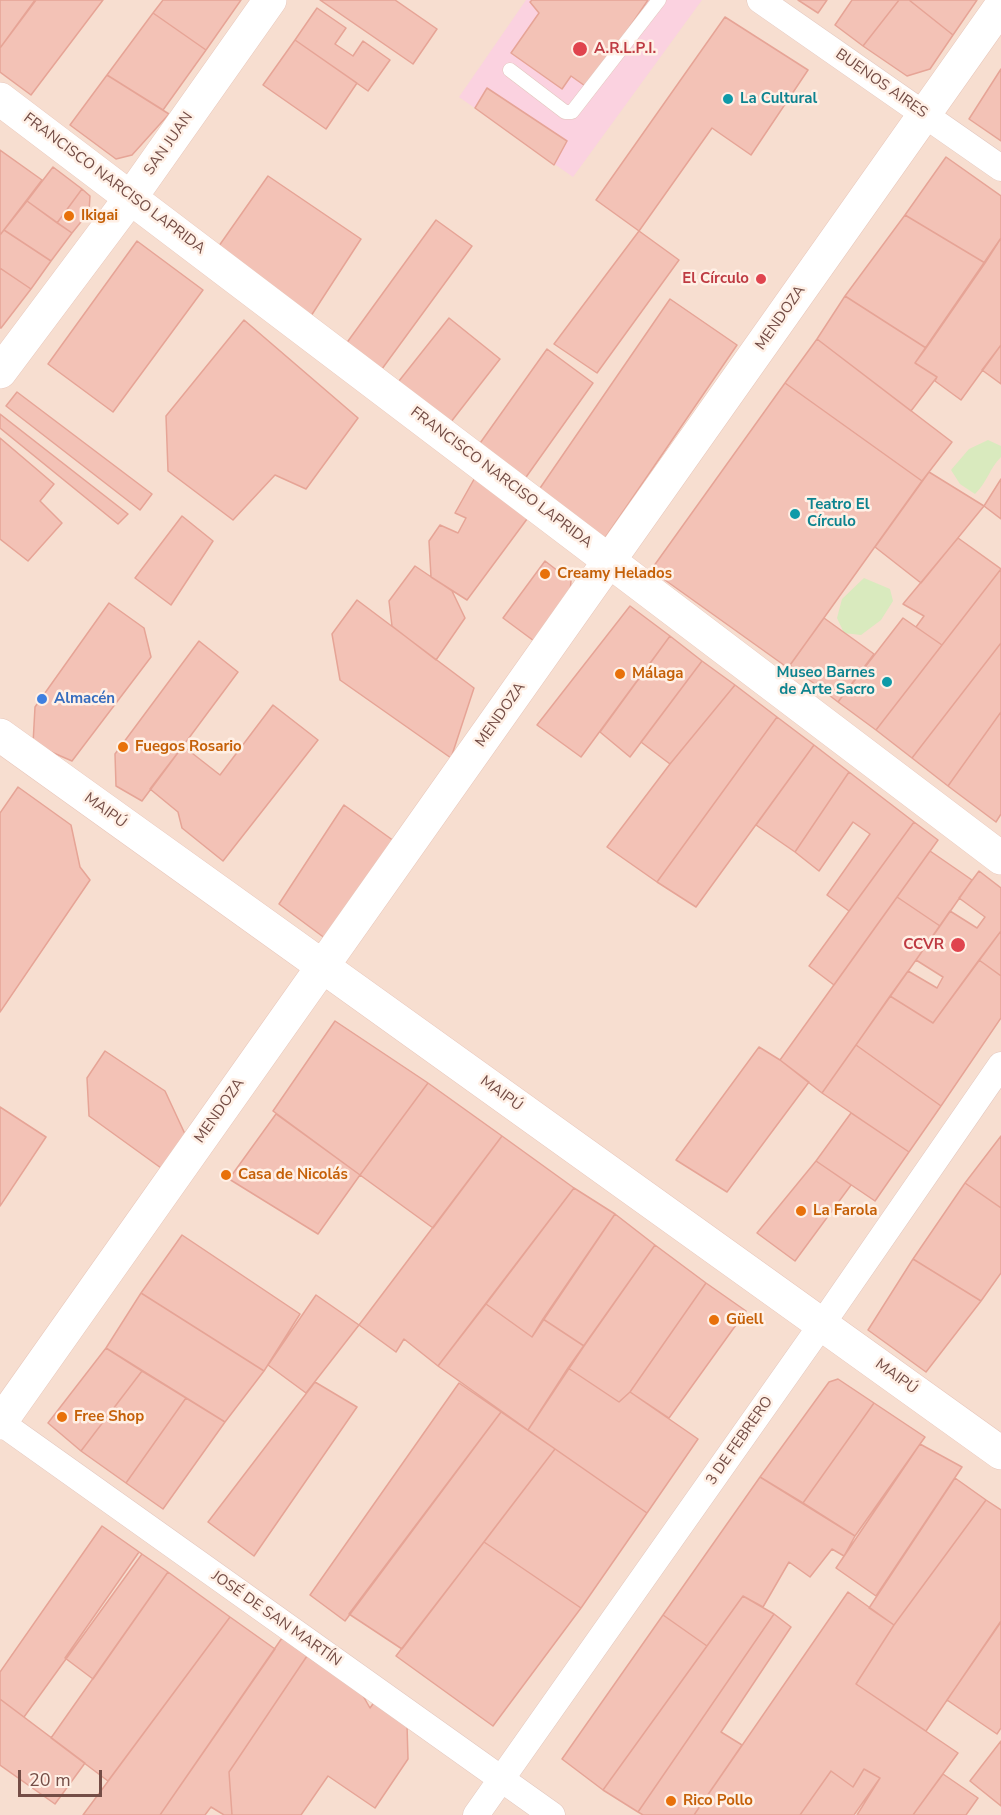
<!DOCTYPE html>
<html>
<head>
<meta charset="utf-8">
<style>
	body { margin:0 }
	#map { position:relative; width:1001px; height:1815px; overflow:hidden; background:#fdebdf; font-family:"Nunito Sans",sans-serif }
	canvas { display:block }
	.scale { position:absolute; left:18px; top:1770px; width:84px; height:27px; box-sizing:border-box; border:3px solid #744d46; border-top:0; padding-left:8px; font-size:18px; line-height:21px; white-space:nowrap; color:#744d46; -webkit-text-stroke:4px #fff0e6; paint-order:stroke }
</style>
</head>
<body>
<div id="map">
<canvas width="1001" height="1815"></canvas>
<div class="scale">20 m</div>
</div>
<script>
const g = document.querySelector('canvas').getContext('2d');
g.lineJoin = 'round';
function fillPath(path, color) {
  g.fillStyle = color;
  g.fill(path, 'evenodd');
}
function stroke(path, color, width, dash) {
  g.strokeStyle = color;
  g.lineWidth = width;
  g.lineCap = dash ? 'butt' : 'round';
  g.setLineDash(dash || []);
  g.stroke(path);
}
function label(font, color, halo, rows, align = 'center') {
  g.font = font + ' "Nunito Sans",sans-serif';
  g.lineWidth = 5;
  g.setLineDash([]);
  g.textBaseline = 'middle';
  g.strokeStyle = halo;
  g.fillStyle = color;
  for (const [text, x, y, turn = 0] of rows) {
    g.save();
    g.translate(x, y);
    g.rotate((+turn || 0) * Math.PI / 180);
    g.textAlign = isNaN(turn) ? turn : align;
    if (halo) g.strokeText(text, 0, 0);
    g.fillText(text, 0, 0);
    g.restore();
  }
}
fillPath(new Path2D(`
	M0,0H1001V1815H0Z`), '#f7ded0');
fillPath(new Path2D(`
	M526,0H702L573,177L459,97Z`), '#fbd2e0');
fillPath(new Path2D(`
	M988,440L1001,446V457C989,469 988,481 975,494L960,484L951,470L969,449Z
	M864,578L890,589L893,601L881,620L861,635L844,633L837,618L842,599Z`), '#d9eabe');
const building = new Path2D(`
	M0,0H35L0,48Z
	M36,0H103L31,95L0,72V48Z
	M163,0H241L206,50L153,13Z
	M320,0H395L437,29L413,64Z
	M532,0H648L588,88L571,76L562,89L511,53L539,13L530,2Z
	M798,0H827L818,13Z
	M852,0H899L863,46L835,25Z
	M899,0H909L953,35L930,69L907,76L863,46Z
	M909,0H977L953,35Z
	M317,8L346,28L335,44L353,56L363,41L390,60L368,91L295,40Z
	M153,13L206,50L163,110L107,75Z
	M725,17L808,70L751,155L712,128L639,231L596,200Z
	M295,40L357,83L326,129L263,85Z
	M1001,69V141L969,119Z
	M107,75L169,114L132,155L116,159L70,125Z
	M487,88L567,141L554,165L475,108Z
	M0,150L42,180L0,235Z
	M946,157L1001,196V238L985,263L905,215Z
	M53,167L82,189L57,223L27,201Z
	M268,176L361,239L309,319L214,253Z
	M82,189L90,196L89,212L72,233L57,223Z
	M27,201L72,233L51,261L4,230Z
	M905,215L985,263L926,348L845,296Z
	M436,220L472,246L379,373L343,348Z
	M4,230L51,261L31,289L0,268V235Z
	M639,231L679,260L597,373L554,344Z
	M1001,238V345L961,400L935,381L937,377L915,363Z
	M137,241L203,290L113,412L48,364Z
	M0,268L31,289L1,328H0Z
	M845,296L926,348L915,363L937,377L911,411L817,339Z
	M670,299L737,345L603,541L536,494Z
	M449,318L500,359L447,427L395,386Z
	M244,320L358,418L306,489L275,475L233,520L168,471L166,416Z
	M817,339L952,442L922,481L785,383Z
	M1001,345V384L982,370Z
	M547,349L593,383L524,480L478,446Z
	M785,383L922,481L788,668L651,570Z
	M17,392L152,494L140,510L6,406Z
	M0,414L128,514L118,524L0,428Z
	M0,438L54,484L40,501L62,523L28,561L0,539Z
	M929,472L984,506L921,583L875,547Z
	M477,474L530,515L467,600L431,577L429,541L440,525L458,533L466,518L455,513Z
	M1001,479V519L984,506Z
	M182,516L213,541L171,605L135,578Z
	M958,538L1001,569L942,645L916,627L924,616L903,604Z
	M545,561L571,581L570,592L534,641L503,618Z
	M415,566L452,591L465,618L436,660L392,626L389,601Z
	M1001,569V643L912,758L876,730Z
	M357,600L474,688L451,758L340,680L332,634Z
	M109,603L144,628L151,657L72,761L33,744L35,707Z
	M630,606L670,636L581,757L537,725Z
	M824,618L874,654L838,702L790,665Z
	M903,618L942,645L876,730L838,702Z
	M670,636L702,661L630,757L600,732Z
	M199,641L238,672L142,801L116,786L115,754Z
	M1001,643V712L948,786L912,758Z
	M702,661L735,685L670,764L641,742Z
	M735,685L777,717L657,882L607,847L670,764Z
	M273,705L318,740L223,861L182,828L178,812L150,789L183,746L220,775Z
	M1001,712V814L996,822L948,786Z
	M777,717L814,745L696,907L657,882Z
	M814,745L849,772L795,852L756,825Z
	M849,772L914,822L849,911L827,895L870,834L853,822L819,871L795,852Z
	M18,787L71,825L80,867L90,880L0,1012V813Z
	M344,805L394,841L326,939L279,904Z
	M914,822L938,840L834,985L809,966Z
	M930,851L972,880L940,926L897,897Z
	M979,871L1001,888V931L933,1023L890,996L908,971L937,988L943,977L916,960L950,911L977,928L985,917L959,898Z
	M897,897L940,926L822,1093L780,1060Z
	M1001,931V976L979,960Z
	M979,960L1001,976V1018L941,1106L856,1045L890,996L933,1023Z
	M335,1021L428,1083L360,1175L273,1111Z
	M856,1045L941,1106L909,1152L822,1093Z
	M759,1047L780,1060L809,1082L727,1192L676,1160Z
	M105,1051L165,1091L185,1134L161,1168L89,1116L87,1078Z
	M428,1083L502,1136L433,1228L360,1175Z
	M0,1107L46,1137L0,1206Z
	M851,1113L909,1152L875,1201L816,1161Z
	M276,1114L360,1175L318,1234L229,1179Z
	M502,1136L574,1188L438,1366L404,1339L396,1352L359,1325Z
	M1001,1136V1208L965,1183Z
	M816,1161L851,1185L795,1261L757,1233Z
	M965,1183L1001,1208V1273L981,1301L913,1259Z
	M574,1188L615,1214L532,1337L486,1304Z
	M615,1214L655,1245L584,1346L543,1319Z
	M182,1235L300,1314L264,1371L141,1293Z
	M655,1245L706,1283L630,1392L619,1402L568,1368Z
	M913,1259L981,1301L926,1372L868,1330Z
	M706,1283L746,1311L669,1418L630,1392Z
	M141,1293L264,1371L225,1422L106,1348Z
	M316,1295L359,1325L306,1393L268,1365Z
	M486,1304L532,1337L543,1319L584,1346L528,1430L438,1366Z
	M106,1348L142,1371L81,1451L48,1423Z
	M568,1368L619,1402L630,1392L698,1439L647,1513L528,1430Z
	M142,1371L186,1398L126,1483L81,1451Z
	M838,1379L874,1403L803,1503L760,1477L829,1382Z
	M315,1382L357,1407L254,1556L208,1522Z
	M459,1383L501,1412L345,1621L310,1595Z
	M186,1398L225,1422L163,1509L126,1483Z
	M874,1403L925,1437L855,1536L803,1503Z
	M501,1412L555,1449L402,1649L349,1614Z
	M920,1444L962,1467L876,1596L836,1568Z
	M555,1449L647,1513L581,1608L484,1542Z
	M760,1477L855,1536L844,1556L832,1549L810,1577L789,1562L763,1607L743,1596L707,1646L663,1615Z
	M955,1478L986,1500L894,1625L869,1608Z
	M986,1500L1001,1510V1621L926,1731L856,1684L894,1625Z
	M102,1526L142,1554L24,1717L0,1699V1672Z
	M484,1542L581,1608L493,1726L396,1656Z
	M139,1552L168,1572L93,1679L65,1658Z
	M168,1572L230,1617L108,1781L51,1738Z
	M848,1592L894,1625L856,1684L958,1753L913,1815H857L880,1778L864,1769L853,1787L831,1771L800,1815H694Z
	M743,1596L774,1614L638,1812L603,1790Z
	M774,1614L791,1627L721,1732L742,1745L694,1815H643L638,1812Z
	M663,1615L707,1646L603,1790L562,1759Z
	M230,1617L275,1649L160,1815H83Z
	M1001,1622V1728L997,1734L947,1700Z
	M282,1638L307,1656L229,1772L232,1815H224L211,1807L205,1815H160Z
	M307,1656L362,1694L370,1708L375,1701L407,1724L408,1759L375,1808L328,1776L301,1815H232L229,1772Z
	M0,1699L85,1763L55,1804L0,1765Z
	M1001,1741V1806L970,1781Z
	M864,1769L880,1778L854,1815H800L831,1771L853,1787Z
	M943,1774L978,1798L966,1815H913Z`);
fillPath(building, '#f3c2b6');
stroke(building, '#e6a496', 1.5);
const lane = new Path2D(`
	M510,70L565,112H572L659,0`);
const street = new Path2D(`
	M760,0L1001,168
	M0,1422L552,1815
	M476,1815L822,1324L1001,1065`);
const secondary = new Path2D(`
	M0,99L1001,858
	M0,372L131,197L270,0
	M0,735L1001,1453
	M0,1423L1001,6`);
stroke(lane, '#e3c7be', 15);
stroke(street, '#e3c7be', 27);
stroke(secondary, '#e8c7bb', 34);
stroke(lane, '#fff', 14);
stroke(street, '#fff', 26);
stroke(secondary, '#fff', 33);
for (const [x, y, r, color] of [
	[580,49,8,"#e0444e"],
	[728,99,6,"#0f9aa8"],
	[69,216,6,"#e8710a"],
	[761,279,6,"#e0444e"],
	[795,514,6,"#0f9aa8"],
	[545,574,6,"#e8710a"],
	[620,674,6,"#e8710a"],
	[887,682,6,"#0f9aa8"],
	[42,699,6,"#3f7fe0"],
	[123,747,6,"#e8710a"],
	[958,945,8,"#e0444e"],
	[226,1175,6,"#e8710a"],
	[801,1211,6,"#e8710a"],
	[714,1320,6,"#e8710a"],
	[62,1417,6,"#e8710a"],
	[671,1801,6,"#e8710a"]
]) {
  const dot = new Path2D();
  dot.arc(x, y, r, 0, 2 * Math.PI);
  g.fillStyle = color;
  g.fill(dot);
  stroke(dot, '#fff0e6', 2);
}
label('bold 15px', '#be3a42', '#fff0e6', [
	["A.R.L.P.I.",594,49,"left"],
	["El Círculo",749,279],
	["CCVR",944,945]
], 'right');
label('15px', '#744d46', '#fff0e6', [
	["BUENOS AIRES",881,84,35],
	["SAN JUAN",169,144,-55],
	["FRANCISCO NARCISO LAPRIDA",114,184,37],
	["MENDOZA",781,318,-55],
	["FRANCISCO NARCISO LAPRIDA",501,478,37],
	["MENDOZA",501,715,-55],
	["MAIPÚ",105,811,36],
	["MAIPÚ",501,1094,36],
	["MENDOZA",220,1111,-55],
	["MAIPÚ",896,1377,36],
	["3 DE FEBRERO",740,1441,-55],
	["JOSÉ DE SAN MARTÍN",276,1619,35]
]);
label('bold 15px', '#0d838f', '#fff0e6', [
	["La Cultural",740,99],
	["Teatro El",807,505],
	["Círculo",807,522],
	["Museo Barnes",875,673,"right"],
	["de Arte Sacro",875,690,"right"]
], 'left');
label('bold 15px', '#c56008', '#fff0e6', [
	["Ikigai",81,216],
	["Creamy Helados",557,574],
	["Málaga",632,674],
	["Fuegos Rosario",135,747],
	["Casa de Nicolás",238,1175],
	["La Farola",813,1211],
	["Güell",726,1320],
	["Free Shop",74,1417],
	["Rico Pollo",683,1801]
], 'left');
label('bold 15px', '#366cbe', '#fff0e6', [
	["Almacén",54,699]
], 'left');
</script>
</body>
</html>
